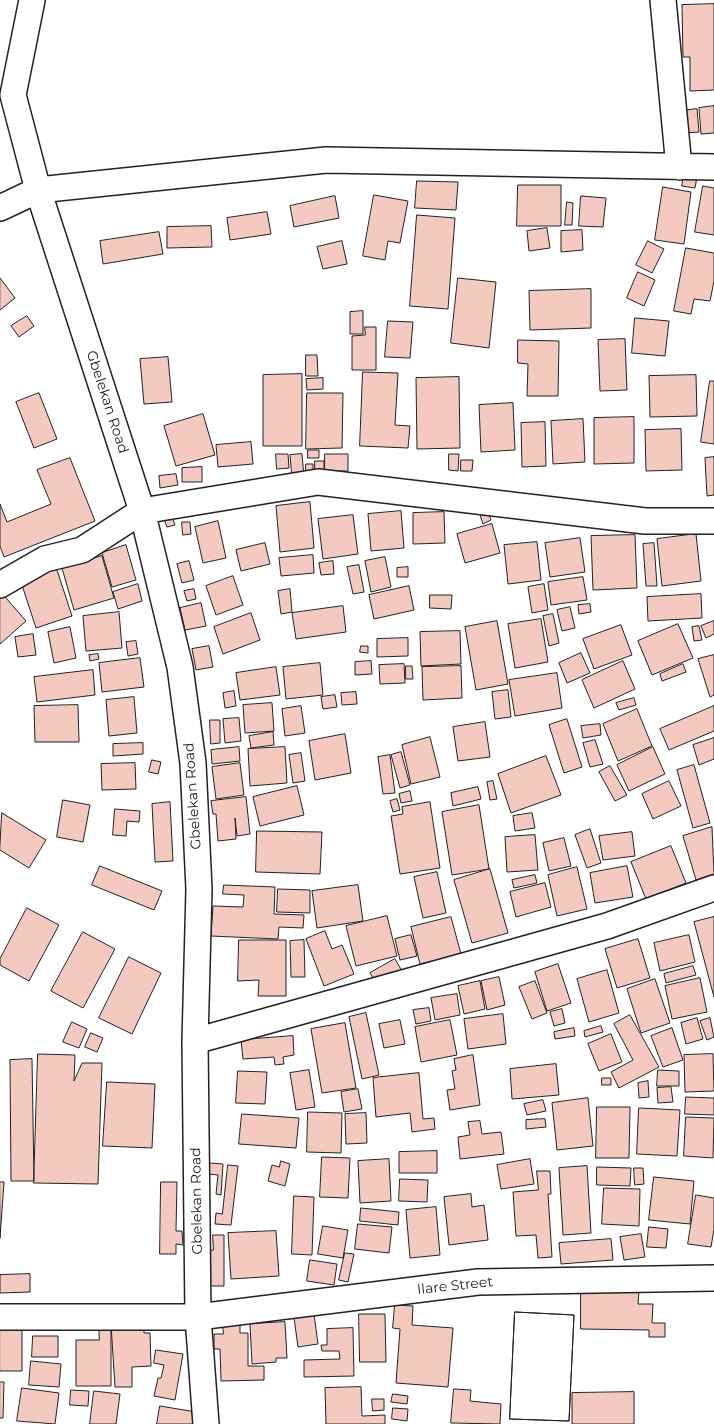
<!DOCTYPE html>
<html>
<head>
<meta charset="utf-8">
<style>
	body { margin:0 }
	canvas { display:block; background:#fff }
</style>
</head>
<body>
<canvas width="714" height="1424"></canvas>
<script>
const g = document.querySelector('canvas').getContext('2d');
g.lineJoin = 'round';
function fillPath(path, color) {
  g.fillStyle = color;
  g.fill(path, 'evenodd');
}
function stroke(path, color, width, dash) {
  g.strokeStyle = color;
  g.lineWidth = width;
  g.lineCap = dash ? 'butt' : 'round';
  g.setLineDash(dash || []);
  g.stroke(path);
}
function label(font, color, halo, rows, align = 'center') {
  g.font = font + ' Montserrat,sans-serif';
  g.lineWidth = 4;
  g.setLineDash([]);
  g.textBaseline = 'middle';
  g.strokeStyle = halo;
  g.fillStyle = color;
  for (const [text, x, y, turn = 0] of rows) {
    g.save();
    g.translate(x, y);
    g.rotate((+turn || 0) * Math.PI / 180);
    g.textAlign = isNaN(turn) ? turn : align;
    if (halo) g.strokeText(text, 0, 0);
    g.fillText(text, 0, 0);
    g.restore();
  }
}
const building = new Path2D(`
	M714,4V90L690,91V57H683L682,5Z
	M714,106V133L701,134L699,108Z
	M697,109L699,132L684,133L682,111Z
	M685,168L698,171L695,188L682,186Z
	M417,181L458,182L456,210L415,208Z
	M518,185H561V226H517Z
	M703,186L714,188V235L695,232Z
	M663,187L691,192L684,244L655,240Z
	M374,195L408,201L400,243L388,241L385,260L363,256Z
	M335,196L339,218L294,227L290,206Z
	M581,196L606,198L603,227L579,226Z
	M567,202L573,203L572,225H565Z
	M267,212L271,234L230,240L227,218Z
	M417,215L455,218L448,309L410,306Z
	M211,226L212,247L167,248V227Z
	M547,228L550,248L529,251L527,231Z
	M582,230L583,250L561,252V231Z
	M159,232L163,254L103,264L100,241Z
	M342,241L347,264L323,269L317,247Z
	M648,241L664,249L652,273L636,265Z
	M686,248L714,253V281L710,301L694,299L691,314L674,311Z
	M638,272L655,280L644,306L627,298Z
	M0,278L15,298L0,310Z
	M458,278L496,282L489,348L451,343Z
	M591,289V328L530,330L529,291Z
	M363,311V334H350V312Z
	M27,316L34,326L19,337L11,326Z
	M635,318L669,321L665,356L632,353Z
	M388,321L413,322L410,358L385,357Z
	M365,327H376V370H352V336L365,335Z
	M625,339L627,390L600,391L598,340Z
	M518,340L559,341L558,396H527L528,364L518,363Z
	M306,355H317L318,376H306Z
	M168,357L172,402L144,404L140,359Z
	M363,372L398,373L395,425L410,426L408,448L360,446Z
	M302,374V446H263V375Z
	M696,375L697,416L650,417L649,376Z
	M459,377L460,448L417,449L416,378Z
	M323,378V389L307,390L306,379Z
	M710,381H714V444L701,442Z
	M39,393L57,439L34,448L16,402Z
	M307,393H343L342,448L306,449Z
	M513,403L515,450L481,452L479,405Z
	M203,414L215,455L176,466L164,426Z
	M634,417V463L594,464V418Z
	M583,419L585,462L553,464L551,421Z
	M545,422L546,466L522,467L521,423Z
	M681,429L682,470L646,471L645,430Z
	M251,442L253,464L218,467L216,445Z
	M308,450H319V458H308Z
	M276,454H288L289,468L277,469Z
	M302,454L304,477L292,478L290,455Z
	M325,454H348V471H325Z
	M449,454H459L458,471L449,470Z
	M714,457V495L707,496L705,458Z
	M70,458L95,521L4,557L0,546V504L7,522L51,504L37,470Z
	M461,460H473L472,471H461Z
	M315,461H324V470H315Z
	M306,464H313V472L306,473Z
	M202,467V482H182V468Z
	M176,474L178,485L160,488L159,476Z
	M310,502L314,548L280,552L276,506Z
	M487,509L491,520L483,524L479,512Z
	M170,511L175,525L167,527L162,514Z
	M401,511L404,548L371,551L368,514Z
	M444,512L445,543L413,544V513Z
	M353,515L358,554L323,559L318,519Z
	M218,521L226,558L203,563L195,527Z
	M182,522H190L191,534L183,535Z
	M492,524L500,553L465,563L457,534Z
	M696,534L701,581L662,586L657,539Z
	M635,535L637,588L593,590L591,536Z
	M580,538L585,572L550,577L545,543Z
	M537,542L541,580L508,584L504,545Z
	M265,543L270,564L241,571L236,550Z
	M654,543L657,586H646L643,544Z
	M126,545L136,580L112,587L102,553Z
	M313,555L314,573L281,576L279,558Z
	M102,556L114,598L74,610L62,568Z
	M385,557L391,587L371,592L365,561Z
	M189,561L194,580L182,583L177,564Z
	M333,561L334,574L321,575L319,563Z
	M359,565L364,592L353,594L347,567Z
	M56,567L72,616L36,628L20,579Z
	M408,567V577H397V568Z
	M233,576L243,605L216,615L206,586Z
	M583,577L587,600L551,605L548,582Z
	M138,584L142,601L118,609L113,592Z
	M544,584L548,610L532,613L528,587Z
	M409,586L414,610L374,619L369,595Z
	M194,589L196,599L187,601L184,591Z
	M290,589L292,612L281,614L278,591Z
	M0,591L26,621L0,644Z
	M701,594L702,618L648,621L647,597Z
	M430,595H452L451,609L430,608Z
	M201,603L206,626L185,630L180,608Z
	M590,604L591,612L579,614L578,605Z
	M343,606L346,632L296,639L292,613Z
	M570,607L575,628L562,631L557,610Z
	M119,612L122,648L86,651L83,616Z
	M251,613L260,640L223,654L214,627Z
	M553,614L559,643L549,646L543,616Z
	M541,619L548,662L515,668L508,624Z
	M497,621L508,684L476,690L465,627Z
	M714,621V634L706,638L701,626Z
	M678,624L693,658L652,675L638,641Z
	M621,625L632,655L594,669L583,639Z
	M699,626L702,640L694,641L692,627Z
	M70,627L76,658L54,663L48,632Z
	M460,631L461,664L421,666L420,632Z
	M33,634L36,655L18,657L15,637Z
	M408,638V656L377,657V639Z
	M136,641L138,654L128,656L126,642Z
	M209,646L213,667L196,670L192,649Z
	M361,646H368V653L360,652Z
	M581,653L590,673L567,683L559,663Z
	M98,654L99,659L90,661L89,655Z
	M714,655V695L710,697L698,659Z
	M140,658L144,687L102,692L99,663Z
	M371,661L372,674L355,675V662Z
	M623,661L635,689L594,708L582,680Z
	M320,663L323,695L286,699L283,667Z
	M404,664L405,683L380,684L379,665Z
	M683,664L686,672L662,681L660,674Z
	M406,666H412L413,679H406Z
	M461,666L462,698L423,700L422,667Z
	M276,667L280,695L240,700L236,673Z
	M93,670L95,695L37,702L34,677Z
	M557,673L562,708L515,716L509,680Z
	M508,690L511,717L495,719L492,692Z
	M234,691L236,706L225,708L223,693Z
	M356,692L357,704L342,705L341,693Z
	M335,695L337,707L323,709L321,697Z
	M134,697L137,733L109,736L106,700Z
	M634,698L636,705L619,710L616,703Z
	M272,703L274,731L245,733L243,705Z
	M78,705L79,742H35L34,706Z
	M301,706L305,733L285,736L282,709Z
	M714,706V731L669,750L660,729Z
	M637,709L652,746L618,761L603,724Z
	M239,718L241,741L225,743L223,719Z
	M567,719L582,767L564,773L549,725Z
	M210,720H220V743L211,744Z
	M485,722L490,757L458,761L453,727Z
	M600,724L601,735L583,738L581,726Z
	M273,732L274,745L251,748L249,736Z
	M345,734L351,773L315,780L309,741Z
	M430,737L440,777L411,784L402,745Z
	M714,738V759L699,765L693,745Z
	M595,740L603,764L590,767L583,743Z
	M143,743V754L113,756V744Z
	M239,747L240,761L212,764L211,750Z
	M285,747L287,783L250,786L248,749Z
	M653,747L665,774L629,791L617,765Z
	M401,752L410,785L400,788L391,755Z
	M301,753L305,781L293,783L289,755Z
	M390,755L395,793L383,794L378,757Z
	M546,756L561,795L511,813L498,774Z
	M152,760L161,762L158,774L149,772Z
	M135,763L136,789L102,790L101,764Z
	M240,763L244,795L216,799L212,767Z
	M694,765L710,823L693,828L677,770Z
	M610,766L627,795L615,801L599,772Z
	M493,781L497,799L490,800L487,782Z
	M669,781L681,806L653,819L642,794Z
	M297,786L304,815L260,826L253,797Z
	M478,787L481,799L453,806L451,793Z
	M410,791L412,801L401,803L399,794Z
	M246,797L250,834L237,836L235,818L236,839L218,841L216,814H213L211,801Z
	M397,799L400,810L393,812L390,801Z
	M63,800L90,805L83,842L57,837Z
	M170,802L173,861L155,862L152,804Z
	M430,802L440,868L400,874L391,816L403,814L402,807Z
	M479,805L489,869L452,875L442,812Z
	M115,809L140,811L139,822L127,821L126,836L113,835Z
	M2,813L46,840L29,868L0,850Z
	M532,813L535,828L515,831L513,816Z
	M712,827L714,874L696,880L683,836Z
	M590,829L601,863L587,868L575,835Z
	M257,831L322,832L320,874L256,872Z
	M632,832L635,856L603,860L599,836Z
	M535,835L538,870L507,872L505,837Z
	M564,838L571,866L549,871L543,843Z
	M671,846L686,883L646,899L631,862Z
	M100,866L162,891L154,910L92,885Z
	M627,866L633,897L595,903L590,873Z
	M577,867L587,909L557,916L548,875Z
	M490,869L508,933L472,943L454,880Z
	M437,872L446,913L423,918L414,877Z
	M535,875L537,883L514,888L512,880Z
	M545,883L551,907L516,917L510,892Z
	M224,885L275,887L274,914L304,915L303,928L279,927L278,939L211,936L213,906L243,907L244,895L223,894Z
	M358,885L363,921L317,928L312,891Z
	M278,889L310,890V913L277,912Z
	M27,908L59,925L29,981L0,965V959Z
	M387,916L397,956L356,966L346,926Z
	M451,917L461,954L420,964L411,927Z
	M714,917V997L694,922Z
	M325,931L332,949L342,945L354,974L324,986L306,939Z
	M83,932L115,949L83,1008L51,991Z
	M411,935L417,956L400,960L395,939Z
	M689,935L695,962L660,971L654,943Z
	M638,939L650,978L617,988L605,949Z
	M239,940H286V996H258L259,980L238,981Z
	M304,940L305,977H291L290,941Z
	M129,957L161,973L132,1034L99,1018Z
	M395,959L402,971L378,985L370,973Z
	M558,964L571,1003L547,1011L535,972Z
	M693,966L696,975L666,983L664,974Z
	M607,970L619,1013L589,1022L577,979Z
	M499,977L505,1005L487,1010L481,981Z
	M700,978L707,1012L672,1019L665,986Z
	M655,979L670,1023L641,1033L627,989Z
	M480,981L485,1009L464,1014L458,986Z
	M535,981L547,1013L532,1019L519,987Z
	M457,994L460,1015L435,1020L431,998Z
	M429,1008L431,1021L416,1024L413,1010Z
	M562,1009L565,1023L554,1026L550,1012Z
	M366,1013L379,1075L362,1079L349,1017Z
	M503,1014L506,1044L468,1049L464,1019Z
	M630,1015L659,1067L619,1088L611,1072L633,1060L614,1024Z
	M697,1018L703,1039L686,1044L681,1023Z
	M710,1018L714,1037L707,1040L700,1021Z
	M400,1020L405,1044L384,1048L379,1024Z
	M450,1020L457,1055L421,1062L415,1027Z
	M72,1022L87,1029L79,1048L63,1042Z
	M345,1023L356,1088L322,1093L311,1029Z
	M601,1026L603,1032L585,1037L584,1031Z
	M574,1028L575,1036L555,1039L554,1032Z
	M672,1028L683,1060L663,1067L651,1036Z
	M91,1033L103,1038L97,1052L85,1047Z
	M611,1034L622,1062L599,1071L588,1044Z
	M293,1036L294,1055L283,1057L284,1064L275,1065L274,1057L243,1059L241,1040Z
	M38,1054L75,1055L74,1081L82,1063H102L98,1184L34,1183Z
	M713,1054L714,1091L685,1092L684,1055Z
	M473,1055L480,1105L450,1110L447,1090L455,1089L452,1071L456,1070L454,1059Z
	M32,1059L34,1181H11L10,1060Z
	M556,1064L559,1095L512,1099L510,1069Z
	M309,1070L315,1107L296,1110L290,1073Z
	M658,1070L679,1071V1086H657Z
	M238,1071L267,1072L265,1104L236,1103Z
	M419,1073L423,1119L434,1118L435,1129L412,1132L410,1113L376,1117L373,1078Z
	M602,1078H611V1085H602Z
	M648,1081L649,1097L639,1098L638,1083Z
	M107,1082L155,1084L152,1148L103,1146Z
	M671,1087L673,1102L658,1103L657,1088Z
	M358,1089L362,1109L344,1112L341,1092Z
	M686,1097L714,1098V1115L685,1114Z
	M588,1098L593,1146L557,1150L552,1103Z
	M543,1100L546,1111L527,1115L524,1104Z
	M597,1107H630L629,1158H596Z
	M639,1108L680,1110L677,1156L637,1154Z
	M308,1112L342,1113L341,1153L307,1152Z
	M366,1113L367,1143L346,1144L345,1114Z
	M242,1114L299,1118L296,1148L239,1144Z
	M686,1117L714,1118L713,1158L684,1156Z
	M545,1119L546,1127L526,1129V1120Z
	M480,1121L482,1134L501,1132L504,1154L460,1159L458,1137L470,1135L468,1122Z
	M437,1151V1173H399V1152Z
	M322,1157L350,1158L348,1198L320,1197Z
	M389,1159L391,1201L360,1203L358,1161Z
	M530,1159L534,1184L501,1189L497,1165Z
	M281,1161L290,1164L285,1186L268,1181L272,1165L279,1167Z
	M209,1163L223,1164L221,1195L216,1194L218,1175L208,1174Z
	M228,1165L238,1166L231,1225L215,1224L216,1213L222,1214Z
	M587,1166L591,1233L563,1235L559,1168Z
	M597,1167L631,1168L630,1186L597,1185Z
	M634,1168H643L644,1184L635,1185Z
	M537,1171H550L551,1194H548L552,1257L538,1258L536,1235L516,1236L513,1192L538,1190Z
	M654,1177L694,1181L690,1224L649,1220Z
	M400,1179L428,1180L427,1202L399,1201Z
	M0,1182H4L0,1238Z
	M161,1182H177L176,1231H182L183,1245L176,1244V1254H160Z
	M604,1188L640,1189L639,1226L602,1224Z
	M471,1194L472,1207L484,1205L488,1240L449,1245L444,1197Z
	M696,1195L714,1198V1229L711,1247L688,1244Z
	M294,1196L314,1197L312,1255L292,1254Z
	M436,1207L440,1255L410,1258L406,1210Z
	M361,1208L399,1212L398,1225L360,1221Z
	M358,1224L392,1227L389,1253L355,1249Z
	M323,1226L348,1230L343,1258L318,1254Z
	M649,1227L668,1229L666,1248L647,1247Z
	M276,1231L279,1276L231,1279L228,1233Z
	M641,1234L645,1257L624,1260L620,1237Z
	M213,1235H224V1286H208L205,1250H213Z
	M611,1239L613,1260L561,1264L559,1243Z
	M345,1253L354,1254L348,1282L339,1280Z
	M310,1260L337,1264L334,1285L307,1281Z
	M30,1274V1292L0,1293V1275Z
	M581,1290L639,1291L638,1304H653L652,1323H665V1337H649V1330L581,1329Z
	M395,1305L413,1306L412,1325L453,1328L448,1387L396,1383L400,1329L393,1328Z
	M515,1312L574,1315L569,1421L510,1419Z
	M515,1312L574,1315L569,1421L510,1419Z
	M314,1314L318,1344L298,1347L294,1318Z
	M359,1314H385L386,1362H360Z
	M285,1322L287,1358H276V1362L252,1364L250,1324Z
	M144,1323V1333H150L151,1366L132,1367V1387H115L111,1324Z
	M223,1324H240V1333H248V1366H264V1380L221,1381L220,1349H214V1334H223Z
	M99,1325H111V1386H76V1340H99Z
	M353,1328L354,1376L304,1377V1360L340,1359L339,1351H322L321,1345H327V1329Z
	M0,1329H22V1371H0Z
	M33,1336H58V1357H32Z
	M156,1350L183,1354L175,1400L154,1396L158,1378H161L164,1365L154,1363Z
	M31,1361L61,1364L59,1387L29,1385Z
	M0,1382H4L3,1418H0Z
	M361,1387L362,1416L385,1415V1424H326L325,1388Z
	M22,1388L59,1393L55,1424L17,1421Z
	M454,1389L471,1390L470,1401L501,1404L500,1424L451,1423Z
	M71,1390L89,1391L88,1406L70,1405Z
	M94,1391L120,1394L116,1424H90Z
	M634,1392V1424H572V1393Z
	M393,1394L408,1396L407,1404L391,1402Z
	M372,1399H384V1410L373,1411Z
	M160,1406L196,1412L194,1424H157Z
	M393,1408L408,1409L407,1421L392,1419Z`);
fillPath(building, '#f3c9c0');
stroke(building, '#222', 1);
const minor = new Path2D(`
	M32,0L13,95L38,190L142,511L180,667L193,763L199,889L195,1041L198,1317L206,1424
	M663,0L679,167
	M0,208L38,190L326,160L714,167
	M0,585L45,559L82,550L142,511L318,482L645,521H714
	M195,1041L607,926L714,888
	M0,1317H198L478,1282L714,1278`);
stroke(minor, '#222', 28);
stroke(minor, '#fff', 25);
label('14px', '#222', '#fff', [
	["Gbelekan Road",107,402,72],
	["Gbelekan Road",193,796,-94],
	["Gbelekan Road",197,1201,-91],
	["Ilare Street",455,1286,-6]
]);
</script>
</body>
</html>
